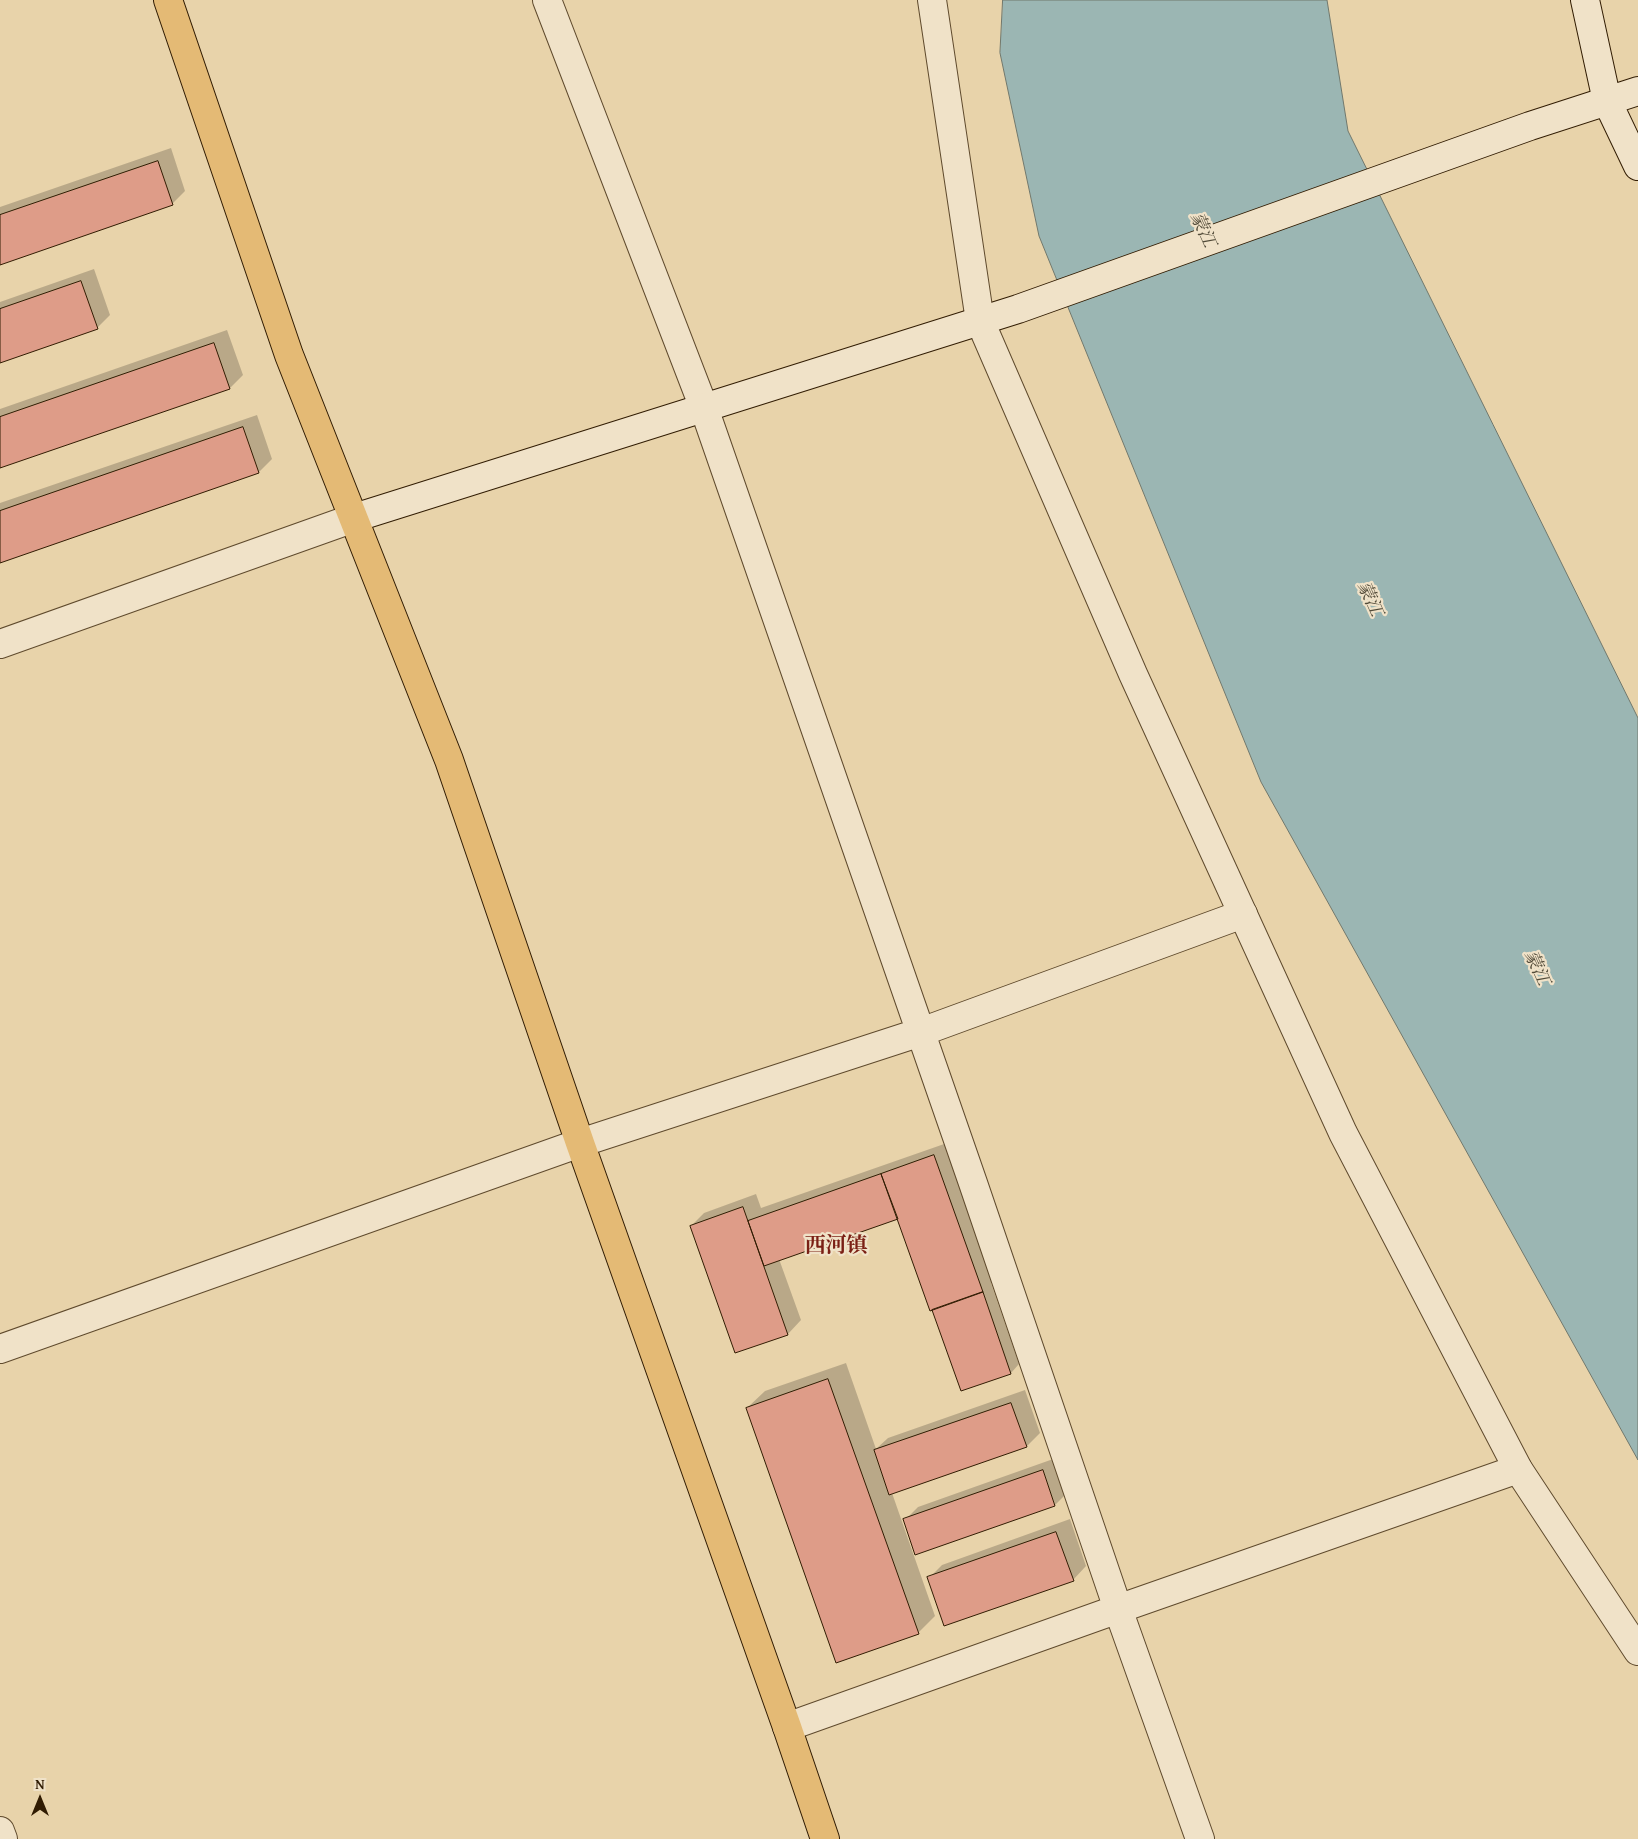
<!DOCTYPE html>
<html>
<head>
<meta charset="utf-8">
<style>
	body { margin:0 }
	#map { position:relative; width:1638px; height:1839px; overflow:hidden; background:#e8d3aa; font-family:"Gentium Book Plus",serif }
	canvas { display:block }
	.north { position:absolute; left:15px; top:1774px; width:50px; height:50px; -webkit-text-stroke:4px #f0e2c8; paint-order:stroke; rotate:0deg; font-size:14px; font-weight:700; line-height:20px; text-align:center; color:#311c03 }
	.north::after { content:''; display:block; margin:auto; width:18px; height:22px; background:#311c03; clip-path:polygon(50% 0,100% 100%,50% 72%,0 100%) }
</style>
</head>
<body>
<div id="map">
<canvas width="1638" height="1839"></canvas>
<div class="north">N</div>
</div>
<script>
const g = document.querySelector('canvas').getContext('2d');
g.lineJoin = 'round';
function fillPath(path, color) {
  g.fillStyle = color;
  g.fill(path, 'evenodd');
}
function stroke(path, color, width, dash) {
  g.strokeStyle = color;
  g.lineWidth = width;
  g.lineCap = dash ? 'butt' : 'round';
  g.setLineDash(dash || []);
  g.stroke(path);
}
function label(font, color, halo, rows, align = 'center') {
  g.font = font + ' "Gentium Book Plus","Noto Serif SC",serif';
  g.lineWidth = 4.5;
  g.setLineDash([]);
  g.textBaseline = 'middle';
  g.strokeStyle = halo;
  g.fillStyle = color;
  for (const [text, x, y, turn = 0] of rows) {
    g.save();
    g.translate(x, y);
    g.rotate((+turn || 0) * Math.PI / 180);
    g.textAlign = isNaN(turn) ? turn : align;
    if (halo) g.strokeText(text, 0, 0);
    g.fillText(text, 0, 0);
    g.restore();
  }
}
const water = new Path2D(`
	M1003,0H1327L1348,131L1638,718V1460L1261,782L1039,236L1000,53Z`);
fillPath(water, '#9bb6b3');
stroke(water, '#71786d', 1);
fillPath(new Path2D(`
	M171,148L185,191L172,204L0,264V207Z
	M94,269L110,315L97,328L0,362V302Z
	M227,330L243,375L230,388L0,467V409Z
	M257,415L272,459L259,472L0,562V503Z
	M947,1143L995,1278L991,1283L1019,1364L1011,1373L962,1390L898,1217L779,1259L801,1320L788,1334L735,1351L691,1226L704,1213L756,1194L761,1208Z
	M846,1363L876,1449L888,1438L1025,1390L1040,1433L1027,1446L892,1493L935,1616L918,1633L747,1408L765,1391Z
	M1056,1458L1068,1492L1055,1505L916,1553L905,1520L918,1507Z
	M1070,1519L1086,1566L1073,1580L929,1578L942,1565Z`), '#0003');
const building = new Path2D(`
	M158,161L173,205L0,265V215Z
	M81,281L98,329L0,363V309Z
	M214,343L230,389L0,468V417Z
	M243,427L259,473L0,563V511Z
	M934,1155L983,1292L930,1311L881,1174Z
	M881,1174L898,1219L764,1266L748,1221Z
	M743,1207L788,1335L735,1353L690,1226Z
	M983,1292L1011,1374L961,1391L932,1310Z
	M828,1379L919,1634L836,1663L746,1408Z
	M1011,1403L1027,1447L889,1495L874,1450Z
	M1043,1470L1055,1506L915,1555L903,1519Z
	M1056,1532L1074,1581L944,1626L927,1577Z`);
fillPath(building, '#de9c88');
stroke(building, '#311c03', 1);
const minor = new Path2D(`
	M547,0L704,408L973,1183L1118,1609L1200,1839
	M0,1349L580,1143L921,1032L1243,914
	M787,1727L1118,1609L1518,1469`);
const tertiary = new Path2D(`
	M932,0L980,321L1133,674L1343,1133L1518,1469L1638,1651
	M0,644L354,518
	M0,1831L3,1839`);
const secondary = new Path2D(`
	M1585,0L1607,101L1638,166
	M354,518L1018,309L1530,126L1638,91`);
const trunk = new Path2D(`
	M168,0L289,355L449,760L580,1143L787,1727L825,1839`);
stroke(minor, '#5f4a2d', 30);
stroke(tertiary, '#5f4a2d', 30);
stroke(secondary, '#311c03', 30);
stroke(trunk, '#311c03', 30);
stroke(minor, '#f0e2c8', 28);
stroke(tertiary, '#f0e2c8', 28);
stroke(secondary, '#f0e2c8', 28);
stroke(trunk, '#e4ba75', 28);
label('italic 18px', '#514a38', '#f0e2c8', [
	["蒙江",1202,230,66],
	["蒙江",1369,599,66],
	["蒙江",1536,968,66]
]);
label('bold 21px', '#7a1f14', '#f0e2c8', [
	["西河镇",836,1247]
]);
</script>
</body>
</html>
